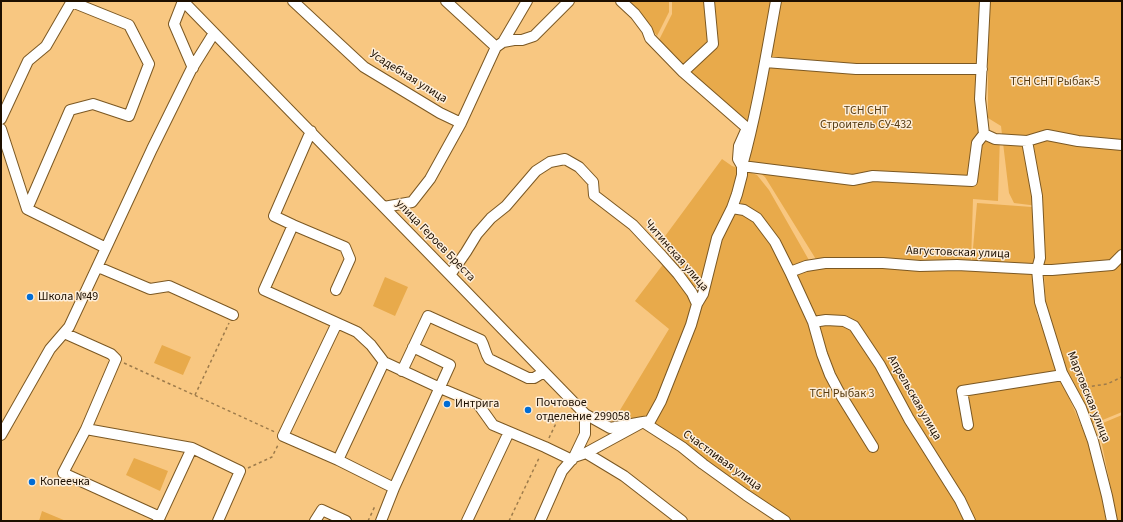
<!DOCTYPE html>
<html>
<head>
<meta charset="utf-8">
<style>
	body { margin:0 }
	#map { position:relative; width:1123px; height:522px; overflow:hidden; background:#f8c781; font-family:"Source Sans 3",sans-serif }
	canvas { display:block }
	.frame { position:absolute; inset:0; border:2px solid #1d0f00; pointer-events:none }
</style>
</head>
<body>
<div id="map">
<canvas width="1123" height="522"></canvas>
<div class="frame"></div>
</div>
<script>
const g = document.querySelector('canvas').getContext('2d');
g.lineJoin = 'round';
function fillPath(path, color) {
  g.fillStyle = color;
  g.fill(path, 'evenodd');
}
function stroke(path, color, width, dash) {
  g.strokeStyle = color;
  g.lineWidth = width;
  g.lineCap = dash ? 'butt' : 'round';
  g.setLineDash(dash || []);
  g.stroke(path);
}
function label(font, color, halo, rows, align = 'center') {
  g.font = font + ' "Source Sans 3",sans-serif';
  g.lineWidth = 3;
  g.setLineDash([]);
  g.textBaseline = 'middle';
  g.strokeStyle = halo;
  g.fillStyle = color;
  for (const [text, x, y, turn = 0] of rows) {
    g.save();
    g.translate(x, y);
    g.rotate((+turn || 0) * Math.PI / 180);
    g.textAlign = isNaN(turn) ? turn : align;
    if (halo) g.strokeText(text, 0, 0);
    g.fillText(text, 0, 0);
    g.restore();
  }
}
fillPath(new Path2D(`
	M619,1H669V12L657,36L649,26Z
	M672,1H985L983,128L993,135H1000L998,201L973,199L971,262L817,261L765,177L741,158V129L659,40L672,14Z
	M990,1H1122V412L1093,424L1065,370L1046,307L1043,259L1038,206L1014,203L1009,193L1001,126L988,118V34Z
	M722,159L732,166L757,175L769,190L814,269L842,267L971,271L977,203L1032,207L1037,314L1062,382L1094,455L1106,521H781L689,459L688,455L652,426L614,420L669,329L635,301L671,254L660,243Z
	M385,277L408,287L395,316L373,306Z
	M162,345L191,357L183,375L154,363Z
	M1122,415V521H1116L1113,499L1098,425Z
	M134,458L168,471L160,491L126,475Z
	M42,511L66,521H39Z`), '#e8aa4b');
const minor = new Path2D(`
	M183,1L450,275L585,414L610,428L643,422
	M183,1L174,24L193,68
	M293,1L364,67L440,113L461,123
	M446,1L496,47
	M776,1C766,56 757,112 742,166L853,180L873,176L972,181L977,143L984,134
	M503,42L514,40H522L534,36L569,1
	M765,62L856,69H982
	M683,72L713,44L709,1
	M1,119L28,61L46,46L72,1
	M1,129L27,209L106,248L69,327L50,349L1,435
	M311,131L274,216L293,225L264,290L357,332L371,345L384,362L440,388L478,404L493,425L545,447L572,460
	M984,134L995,139L1027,141L1047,135L1078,141L1122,145
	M984,134L980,99L985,1
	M1027,141L1037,196L1040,258L1037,269L1040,302L1062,373L1081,408L1093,441L1107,496L1112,521
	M384,207L412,202L430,179L461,123L496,47L503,42L527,1
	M732,208L744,210L757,218L775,242L790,272L813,322L822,354L830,375L839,392L873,447
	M27,209L70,110L93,104L129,116L149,64L129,25L72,2
	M293,225L345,247L350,259L336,290
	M106,248L152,149L191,70L214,33
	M98,267L150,289L169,286L233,315
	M790,272L806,266L825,263H883L920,266L957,265L1052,270L1112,265L1122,255
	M450,275L466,252L477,234L491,218L506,206L536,171L550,162L565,159L579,167L593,182L594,195L633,225L662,256L678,274L692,293L697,304L703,294L717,238L732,208L737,194L742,175V166L738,159L739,146L747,128L683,72L650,38L647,30L635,14L621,1
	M813,322L826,320L844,321L854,326L880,365L909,419L960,500L970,521
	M337,323L283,436L338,460
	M64,333L111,354L116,359L86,429
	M402,371L428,316L481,340C485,347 485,353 489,359L528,378H534L544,372
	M643,422L682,447L703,464L746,495L785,521
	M968,425L962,391L1063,375
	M192,448L240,471L218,521
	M586,453L643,422L650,421L661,401L691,325L697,304
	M574,457L586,453L624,476L682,521
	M394,488L450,365L413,347
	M158,521L192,448L86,429L63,473L160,517
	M315,521L322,510L346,521
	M381,521L394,488L338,460L384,362
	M467,521L509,432
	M540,521L562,471L574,457L585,434V414`);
stroke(minor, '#7b5823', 12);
stroke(new Path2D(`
	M124,363L275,432
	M1080,388L1107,384L1122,377
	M195,395L229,323
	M549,438L559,417
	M248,468L272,457L279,443
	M368,521L375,506
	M509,521L540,456`), '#9d7b4b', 1.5, [3, 3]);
stroke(minor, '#fff', 10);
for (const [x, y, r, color] of [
	[30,297,4,"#016dd5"],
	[447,404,4,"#016dd5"],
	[528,410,4,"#016dd5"],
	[32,482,4,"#016dd5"]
]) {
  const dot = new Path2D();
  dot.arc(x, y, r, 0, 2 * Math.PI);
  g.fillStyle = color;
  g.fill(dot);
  stroke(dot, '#fdeeda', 1.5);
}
label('12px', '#1d0f00', '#fdeeda', [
	["Усадебная улица",408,77,32],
	["улица Героев Бреста",435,241,46],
	["Августовская улица",958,253,2],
	["Читинская улица",676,256,49],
	["Мартовская улица",1088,397,68],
	["Апрельская улица",914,398,60],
	["Счастливая улица",722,461,36]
]);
label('12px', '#563b11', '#fdeeda', [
	["ТСН СНТ Рыбак-5",1055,82],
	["ТСН СНТ",866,111],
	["Строитель СУ-432",866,125],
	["ТСН Рыбак 3",842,394]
]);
label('12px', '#1d0f00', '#fdeeda', [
	["Школа №49",38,297],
	["Почтовое",536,403],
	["отделение 299058",536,417],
	["Интрига",455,404],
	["Копеечка",40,482]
], 'left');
</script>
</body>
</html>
